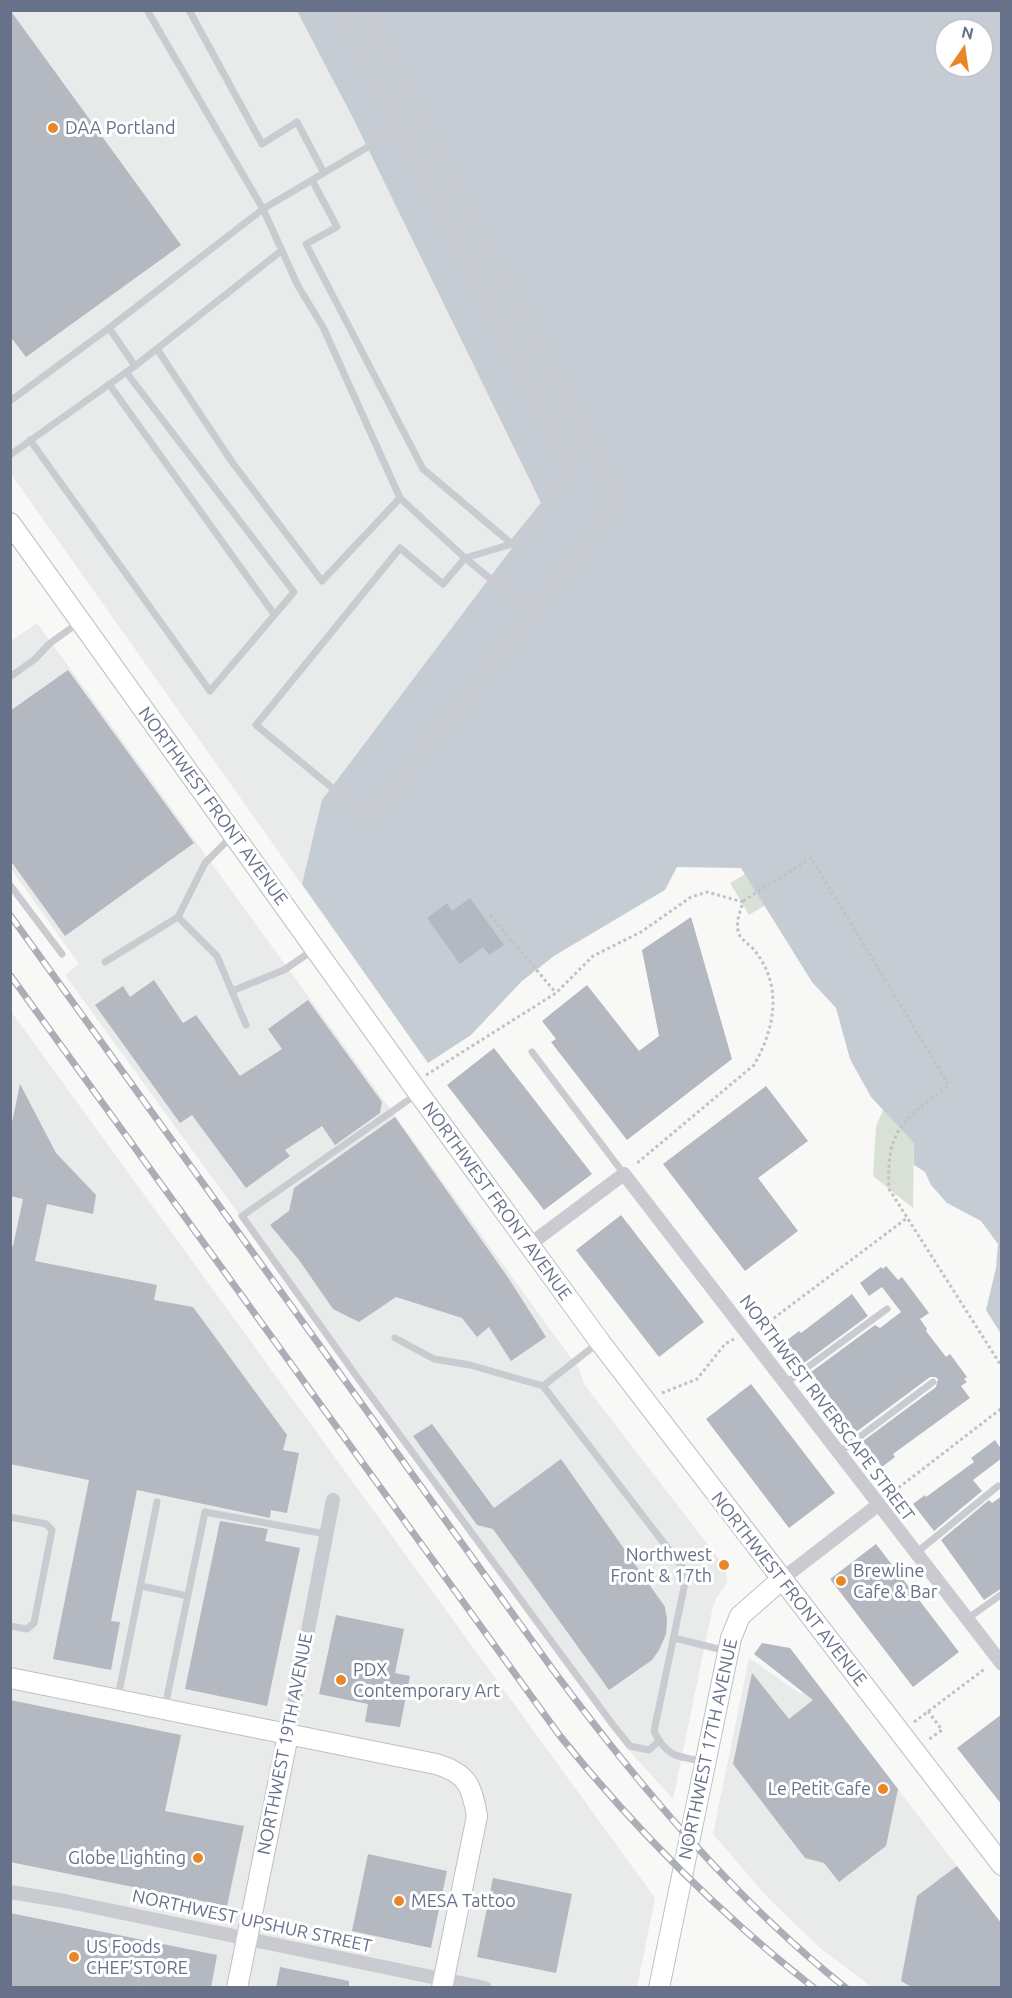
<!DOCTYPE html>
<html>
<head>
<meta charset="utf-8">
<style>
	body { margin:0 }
	#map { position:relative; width:1012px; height:1998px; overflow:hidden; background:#f8f9f7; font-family:Ubuntu,sans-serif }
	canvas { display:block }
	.frame { position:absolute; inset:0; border:12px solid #677189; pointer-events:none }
	.north { position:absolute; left:934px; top:18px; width:60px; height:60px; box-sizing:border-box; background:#fff; border:2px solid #c2c6d0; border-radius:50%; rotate:13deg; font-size:16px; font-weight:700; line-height:24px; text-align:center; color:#677189 }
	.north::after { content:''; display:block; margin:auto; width:21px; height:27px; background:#e98727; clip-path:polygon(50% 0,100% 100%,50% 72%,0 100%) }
</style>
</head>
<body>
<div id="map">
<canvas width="1012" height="1998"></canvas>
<div class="frame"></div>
<div class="north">N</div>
</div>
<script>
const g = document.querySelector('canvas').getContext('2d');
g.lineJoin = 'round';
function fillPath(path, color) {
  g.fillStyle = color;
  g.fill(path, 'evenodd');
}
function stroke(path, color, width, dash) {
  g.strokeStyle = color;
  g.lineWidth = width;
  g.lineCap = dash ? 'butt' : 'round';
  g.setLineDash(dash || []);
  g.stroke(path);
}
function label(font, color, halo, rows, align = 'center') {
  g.font = font + ' Ubuntu,sans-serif';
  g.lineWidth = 6;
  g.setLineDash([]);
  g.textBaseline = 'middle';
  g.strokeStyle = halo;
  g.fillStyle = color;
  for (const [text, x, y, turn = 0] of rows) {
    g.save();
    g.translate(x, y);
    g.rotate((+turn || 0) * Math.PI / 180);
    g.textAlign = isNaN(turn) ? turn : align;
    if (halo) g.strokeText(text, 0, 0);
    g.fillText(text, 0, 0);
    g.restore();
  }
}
fillPath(new Path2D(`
	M10,11H387L641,513L428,1063L11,474Z
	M37,623L579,1369L584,1384L722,1563L726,1572L727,1583L717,1597L713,1606L673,1799L626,1747L65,975L79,964L11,869L10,642Z
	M10,1010L655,1898L637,1987H11Z
	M749,1658L801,1694L816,1683L1001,1923V1987H872L819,1947L770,1900L713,1834Z`), '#e9eaea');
fillPath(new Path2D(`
	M822,829L914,1141L913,1208L873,1176L876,1126L884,1108L793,889L749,915L730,883Z`), '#d9e1d7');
fillPath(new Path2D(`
	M297,11H1001V1334L986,1310L996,1268L998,1244L981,1221L947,1203L931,1185L925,1172L914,1165V1143L871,1097L850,1059L836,1008L812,982L741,868L677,867L665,890L554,956L522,981L471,1035L428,1063L302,884L322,800L543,507L353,118ZM946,30H982V66H946Z`), '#c6ccd3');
fillPath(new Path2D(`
	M10,10L181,245L26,357L10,336Z
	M68,670L194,843L65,936L10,860V711Z
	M470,898L504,945L489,955L483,947L460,964L427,918L447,903L452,911Z
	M691,917L732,1059L627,1140L551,1042L556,1039L542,1021L587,985L639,1051L659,1036L642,950Z
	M154,980L183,1023L196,1015L240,1076L282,1049L268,1029L308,1000L382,1102L380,1113L335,1145L322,1126L285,1150L290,1156L246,1188L192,1115L180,1123L95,1005L123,986L130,997Z
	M494,1048L592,1174L544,1210L447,1085Z
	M20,1084L56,1153L96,1195L93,1214L47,1204L35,1261L157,1285L154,1300L193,1307L287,1435L283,1450L299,1453L287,1513L271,1510L270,1518L137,1490L111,1621L120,1622L111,1670L53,1659L89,1480L10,1464V1246H13L23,1199L10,1196V1132Z
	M766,1086L808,1141L758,1178L798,1231L745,1271L663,1164Z
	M395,1117L509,1279L546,1337L511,1361L489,1327L477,1337L462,1318L396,1297L359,1322L333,1309L299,1260L270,1225L289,1211L294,1188Z
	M621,1215L704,1322L659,1357L576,1250Z
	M886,1266L898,1280L902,1277L929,1313L920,1319L927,1329L926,1331L946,1357L950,1354L967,1377L964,1379L967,1382L961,1386L970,1398L893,1454L895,1457L882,1467L863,1441L936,1387L938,1379L935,1377H930L856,1432L811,1372L875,1325L880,1328L901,1312L882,1287L869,1296L860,1283L881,1267L883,1269Z
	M852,1294L868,1316L804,1363L786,1341L799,1331L801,1333Z
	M751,1384L835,1493L789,1528L706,1419Z
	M432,1424L494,1508L561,1459L665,1607L667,1620L666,1634L659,1650L652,1660L609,1690L493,1529L477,1525L413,1436Z
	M995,1440L1002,1450V1458L973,1480L982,1491L934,1531L913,1504L925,1495L926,1497L974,1462L971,1458Z
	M1002,1496V1588L984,1600L941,1540L989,1500L992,1503Z
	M220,1521L268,1529L265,1541L300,1548L267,1706L185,1689Z
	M876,1544L959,1652L913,1687L830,1579Z
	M336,1615L404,1629L395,1673L410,1676L400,1727L365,1722L368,1704L319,1694Z
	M762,1643L790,1648L898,1789L886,1846L839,1882L824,1863L805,1858L733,1764L752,1673L789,1719L813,1700L754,1654Z
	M10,1700L181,1735L165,1811L244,1826L227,1906L10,1862Z
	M1002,1714V1805L957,1748Z
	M368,1854L447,1871L431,1948L352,1931Z
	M957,1866L1002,1924V1988H913L901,1981L917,1896Z
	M493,1878L572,1894L556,1973L477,1957Z
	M10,1913L217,1955L211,1988H10Z
	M280,1967L349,1981V1988H276Z`), '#b4b8c1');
const secondary = new Path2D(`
	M10,523L412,1084L600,1342L1002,1865
	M10,1678L436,1764C467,1773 472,1786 477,1816L442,1988
	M237,1988L288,1735
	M659,1988L731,1638L740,1616L782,1579`);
stroke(secondary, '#bec0c6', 22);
stroke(new Path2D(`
	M743,901L811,858L949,1085C904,1120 886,1128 889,1189L1002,1367
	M490,915L556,993
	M426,1075L556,993L593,956L641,932L691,897L707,892L743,902C740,912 735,923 739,934C742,941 751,945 755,951C783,987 775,1028 754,1065L636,1164
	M758,1327L770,1321L907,1218
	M662,1393L697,1379L725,1344L734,1339
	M889,1495L1002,1408
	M928,1711L942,1730L928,1740
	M914,1722L986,1668
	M133,1975L140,1977L142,1964L150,1966
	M138,1988L139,1977`), '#c0c2c5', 3, [3, 3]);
stroke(new Path2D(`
	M147,10L263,209L298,286L323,327L400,498L465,558L532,613L618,502L367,10
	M189,10L262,144L297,122L324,173
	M338,10L572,470L512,544
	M312,180L337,227L306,244L423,469L512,544L465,558L443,584L400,548L256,725L370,819L532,613
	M109,328L263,209L398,129
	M157,349L232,462L322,581L400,498
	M109,384L274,614
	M10,401L109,328L135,366
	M30,440L210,691L294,592L126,372
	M10,455L135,366L281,251
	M10,677L35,659L49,644L78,623
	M10,885L62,954
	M178,917L217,956L246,1025
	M105,962L178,917L205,863L232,836
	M232,991L284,970L313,950
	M532,1052L624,1174
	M417,1094L242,1216L357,1377L613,1725L630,1746L649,1750L659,1741
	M395,1338L434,1359L470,1365L543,1386
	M598,1343L543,1386L683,1568L686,1578L654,1731C666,1757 678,1757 703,1761
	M786,1383L887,1309
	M838,1453L933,1382
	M10,1517L46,1524L52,1530L34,1623L27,1629L10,1626
	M916,1553L998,1486
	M141,1586L188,1596
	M967,1619L1002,1594
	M674,1638L727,1651
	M118,1697L157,1502
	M165,1707L205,1512L326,1534`), '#c9cbd0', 7);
stroke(new Path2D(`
	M529,1245L624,1174L1002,1664
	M782,1579L878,1505
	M288,1735L333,1500
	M10,1892L65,1901L485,1988`), '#c9cbd0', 14);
stroke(secondary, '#fff', 20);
const rail = new Path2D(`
	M10,915L556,1674C641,1788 734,1899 846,1988
	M10,975L560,1736C634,1828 721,1915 814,1988`);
stroke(rail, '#abaeb6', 7);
stroke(rail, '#fff', 4.5, [14]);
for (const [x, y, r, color] of [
	[53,128,6,"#e98727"],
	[724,1565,6,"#e98727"],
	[841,1581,6,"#e98727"],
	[341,1680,6,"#e98727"],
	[883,1789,6,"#e98727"],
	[198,1858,6,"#e98727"],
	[399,1901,6,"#e98727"],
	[74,1957,6,"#e98727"]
]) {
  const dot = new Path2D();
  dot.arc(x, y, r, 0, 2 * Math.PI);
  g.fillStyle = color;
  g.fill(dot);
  stroke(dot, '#fff', 2);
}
label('18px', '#677189', '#fff', [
	["DAA Portland",65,128],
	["Northwest",712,1555,"right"],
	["Front & 17th",712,1576,"right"],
	["Brewline",853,1571],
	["Cafe & Bar",853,1592],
	["PDX",353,1670],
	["Contemporary Art",353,1691],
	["Le Petit Cafe",871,1789,"right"],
	["Globe Lighting",186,1858,"right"],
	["MESA Tattoo",411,1901],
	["US Foods",86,1947],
	["CHEF’STORE",86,1968]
], 'left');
label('18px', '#677189', '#fff', [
	["NORTHWEST FRONT AVENUE",213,806,54],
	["NORTHWEST FRONT AVENUE",497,1201,54],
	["NORTHWEST RIVERSCAPE STREET",827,1408,53],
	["NORTHWEST FRONT AVENUE",789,1589,52],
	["NORTHWEST 19TH AVENUE",285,1744,-79],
	["NORTHWEST 17TH AVENUE",708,1749,-78],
	["NORTHWEST UPSHUR STREET",252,1921,12]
]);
</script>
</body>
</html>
